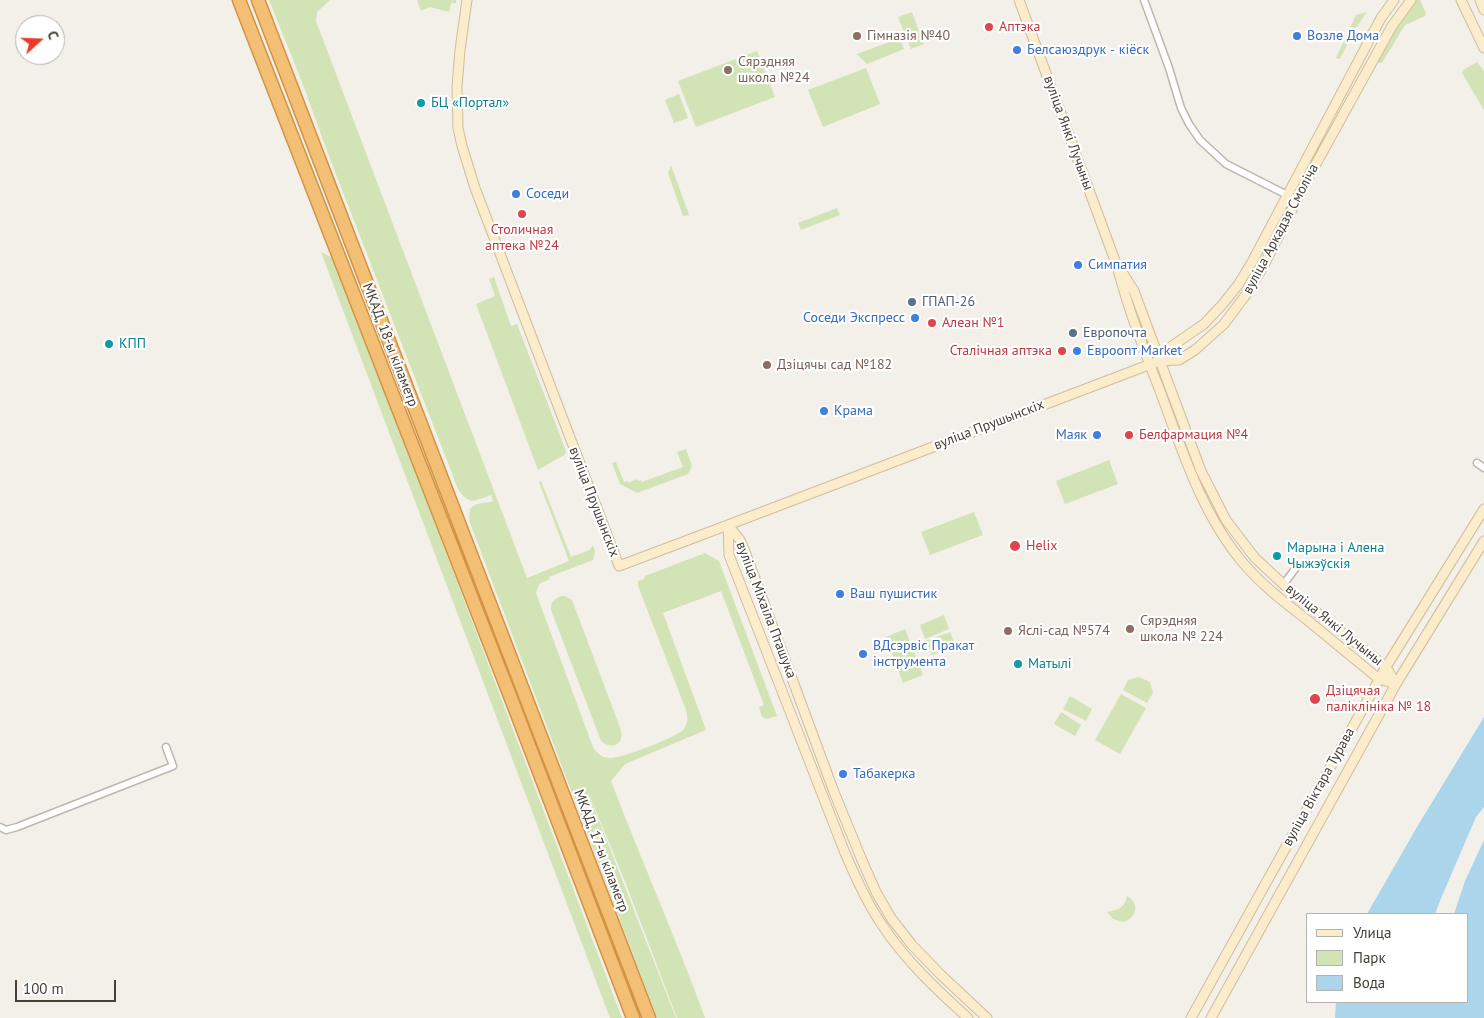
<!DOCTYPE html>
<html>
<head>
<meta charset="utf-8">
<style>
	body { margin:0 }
	#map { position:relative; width:1484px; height:1018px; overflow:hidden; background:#f3efe9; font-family:"PT Sans",sans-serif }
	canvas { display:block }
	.legend { position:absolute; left:1306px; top:913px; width:162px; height:90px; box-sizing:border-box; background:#fff; border:1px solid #b5b3af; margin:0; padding:6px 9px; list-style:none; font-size:15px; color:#464038 }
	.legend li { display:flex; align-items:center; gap:10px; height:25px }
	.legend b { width:25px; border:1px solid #b5b3af }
	.north { position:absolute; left:15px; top:15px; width:50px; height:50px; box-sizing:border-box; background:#fff; border:1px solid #b5b3af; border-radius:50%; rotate:70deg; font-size:14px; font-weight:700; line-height:20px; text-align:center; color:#464038 }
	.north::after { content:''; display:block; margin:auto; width:18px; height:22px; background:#ea3829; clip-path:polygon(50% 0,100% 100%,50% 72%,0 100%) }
	.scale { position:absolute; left:15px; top:980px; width:101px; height:22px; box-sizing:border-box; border:2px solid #464038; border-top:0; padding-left:6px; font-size:15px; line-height:18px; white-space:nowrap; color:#464038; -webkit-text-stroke:4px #fff; paint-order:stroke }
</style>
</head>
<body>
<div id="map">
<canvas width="1484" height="1018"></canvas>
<ul class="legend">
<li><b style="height:6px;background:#fbeccb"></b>Улица</li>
<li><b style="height:14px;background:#d2e4b5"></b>Парк</li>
<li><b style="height:14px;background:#aad5eb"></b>Вода</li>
</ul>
<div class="north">С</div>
<div class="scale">100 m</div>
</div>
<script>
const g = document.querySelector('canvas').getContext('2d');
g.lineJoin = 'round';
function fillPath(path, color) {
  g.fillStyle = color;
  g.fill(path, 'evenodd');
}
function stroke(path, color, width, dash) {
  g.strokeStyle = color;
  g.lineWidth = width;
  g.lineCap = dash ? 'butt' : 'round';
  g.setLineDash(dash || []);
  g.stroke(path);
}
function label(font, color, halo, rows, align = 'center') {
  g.font = font + ' "PT Sans",sans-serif';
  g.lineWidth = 4.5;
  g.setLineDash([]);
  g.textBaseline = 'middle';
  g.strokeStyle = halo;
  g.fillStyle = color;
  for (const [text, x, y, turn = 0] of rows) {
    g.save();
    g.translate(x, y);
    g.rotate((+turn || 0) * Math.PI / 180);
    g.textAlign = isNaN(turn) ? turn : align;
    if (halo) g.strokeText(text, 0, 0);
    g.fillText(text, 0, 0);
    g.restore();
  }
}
fillPath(new Path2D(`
	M269,0H330L317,12L316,21L527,578L569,561L539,482L541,481L571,557L590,550L593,545L595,551L593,560L549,577L550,579L539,584L536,593L593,747C597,753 601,757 608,758C618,760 678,737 684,729C688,723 688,717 686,710L638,586V581L644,579L645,576L705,553L719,561L777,716L767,719L762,717L759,707L764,705L721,591L663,613L706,730L625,764L611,781C641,860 676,938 705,1018H677L626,884L584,782L676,1018H657L470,523L469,517L470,509C477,501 485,504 493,501L491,495C475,500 470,507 458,489L327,151L302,82Z
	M417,0H456V3H451L449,12L430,7L421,11Z
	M1415,0H1420L1426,14L1425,16L1405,25L1382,63L1375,62L1401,18Z
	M912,12L924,44L911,49L898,17Z
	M1367,12L1354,31L1340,59L1336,58L1356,15Z
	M900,38L904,49L867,64L857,54Z
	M757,51L775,97L696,127L678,81Z
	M1477,62L1484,71V110L1462,73L1463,70Z
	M866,68L880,104L823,127L808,90Z
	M679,94L688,118L674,123L665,100Z
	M671,165L689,215L683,216L668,173Z
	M837,208L840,215L801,230L798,223Z
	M321,252L335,259L622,1018H610Z
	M494,277L511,326L517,324L565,448L566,452L564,455L538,470L476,304L495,296L489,279Z
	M686,449L692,466L688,474L637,493L620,484L612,463L616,462L624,482L628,481V483L637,479L638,481L641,480L642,482L683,467L677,452Z
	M1109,460L1118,484L1065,504L1056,481Z
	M974,512L983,535L930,555L921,532Z
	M561,596H565L572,600L621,730C624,745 612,750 601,741L551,610C550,603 554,599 561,596Z
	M944,615L949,629L925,639L920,625Z
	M905,629L923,675L903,683L886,637Z
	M950,632L956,646L932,655L926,641Z
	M1139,677L1150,682L1153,693L1147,703L1123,690L1128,680Z
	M1121,694L1146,708L1120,754L1095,740Z
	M1070,696L1092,709L1086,721L1063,709Z
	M1061,712L1081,725L1075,736L1054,724Z
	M1127,896C1140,904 1137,917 1124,922L1113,919L1107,912C1118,910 1125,908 1127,896Z`), '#d2e4b5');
fillPath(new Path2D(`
	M1484,717V807L1476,817L1442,896L1435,914H1367L1417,827Z
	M1484,840V1018H1335L1336,1002H1468V914H1454L1465,881Z`), '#aad5eb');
const street = new Path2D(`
	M1144,0L1169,68L1181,108L1189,124L1200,140L1226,164L1297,200
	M1477,463L1484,468
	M1283,585L1298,565
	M0,827L6,830L17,827L173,766L166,747`);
const secondary = new Path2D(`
	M467,0L460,50L457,87L458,128L462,146L475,188L619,566L728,525L1159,361L1179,360L1195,350L1224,324L1248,292L1263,267L1306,182L1392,26L1411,0
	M1019,0L1117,266C1128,309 1144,350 1160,391C1182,450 1202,515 1244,564C1262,585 1284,602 1306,619C1330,639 1355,659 1379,679L1396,684
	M1461,0L1484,48
	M1480,0L1484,10
	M1122,272L1134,291L1201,471L1226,520L1255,558L1296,596L1386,667L1396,684
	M1159,361L1172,346L1204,324L1222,305L1238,285L1252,262L1381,18L1394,0
	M728,525L740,540L744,549L834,792L861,858L876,892L891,918L912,945L941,975L987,1018
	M728,525L729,555L845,853C856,878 867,903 882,925C905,960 937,990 968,1018
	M1191,1018L1386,667L1484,509
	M1211,1018L1396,684L1484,541`);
const highway = new Path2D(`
	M239,0L512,701L633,1018
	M258,0L649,1018`);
stroke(street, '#beb6ac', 9);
stroke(secondary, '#d0be9c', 11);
stroke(highway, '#d29344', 15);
stroke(street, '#fff', 6);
stroke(secondary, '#fbeccb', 9);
stroke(highway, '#f3bf74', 12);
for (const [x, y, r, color] of [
	[989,27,5,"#e0444e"],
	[857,36,5,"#8d6e63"],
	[1297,36,5,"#3f7fe0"],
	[1017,50,5,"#3f7fe0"],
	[728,70,5,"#8d6e63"],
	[421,103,5,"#0f9aa8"],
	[516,194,5,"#3f7fe0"],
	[522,214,5,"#e0444e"],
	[1078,265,5,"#3f7fe0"],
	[912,302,5,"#5c6f8a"],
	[915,318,5,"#3f7fe0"],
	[932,323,5,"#e0444e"],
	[1073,333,5,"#5c6f8a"],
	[109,344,5,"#0f9aa8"],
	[1062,351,5,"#e0444e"],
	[1077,351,5,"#3f7fe0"],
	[767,365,5,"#8d6e63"],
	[824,411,5,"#3f7fe0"],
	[1097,435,5,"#3f7fe0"],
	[1129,435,5,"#e0444e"],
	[1015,546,6,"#e0444e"],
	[1277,556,5,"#0f9aa8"],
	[840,594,5,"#3f7fe0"],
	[1130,629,5,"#8d6e63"],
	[1008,631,5,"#8d6e63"],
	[863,654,5,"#3f7fe0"],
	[1018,664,5,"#0f9aa8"],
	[1315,699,6,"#e0444e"],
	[843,774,5,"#3f7fe0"]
]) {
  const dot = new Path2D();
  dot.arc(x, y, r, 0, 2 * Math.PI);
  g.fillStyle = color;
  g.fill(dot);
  stroke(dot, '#fff', 2);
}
label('14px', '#be3a42', '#fff', [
	["Аптэка",999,27],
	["Столичная",522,230,"center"],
	["аптека №24",522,246,"center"],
	["Алеан №1",942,323],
	["Сталічная аптэка",1052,351,"right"],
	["Белфармация №4",1139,435],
	["Helix",1026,546],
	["Дзіцячая",1326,691],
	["паліклініка № 18",1326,707]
], 'left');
label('14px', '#785e54', '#fff', [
	["Гімназія №40",867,36],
	["Сярэдняя",738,62],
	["школа №24",738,78],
	["Дзіцячы сад №182",777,365],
	["Сярэдняя",1140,621],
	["школа № 224",1140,637],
	["Яслі-сад №574",1018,631]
], 'left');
label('14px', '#366cbe', '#fff', [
	["Возле Дома",1307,36],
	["Белсаюздрук - кіёск",1027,50],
	["Соседи",526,194],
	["Симпатия",1088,265],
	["Соседи Экспресс",905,318,"right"],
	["Евроопт Market",1087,351],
	["Крама",834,411],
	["Маяк",1087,435,"right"],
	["Ваш пушистик",850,594],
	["ВДсэрвіс Пракат",873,646],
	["інструмента",873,662],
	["Табакерка",853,774]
], 'left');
label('14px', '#0d838f', '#fff', [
	["БЦ «Портал»",431,103],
	["КПП",119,344],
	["Марына і Алена",1287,548],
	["Чыжэўскія",1287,564],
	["Матылі",1028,664]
], 'left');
label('14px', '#464038', '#fff', [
	["вуліца Янкі Лучыны",1068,133,70],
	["вуліца Аркадзя Смоліча",1281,229,-62],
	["МКАД, 18-ы кіламетр",390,345,69],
	["вуліца Прушынскіх",989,425,-21],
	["вуліца Прушынскіх",594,502,69],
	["вуліца Міхаіла Пташука",766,610,69],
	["вуліца Янкі Лучыны",1334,625,39],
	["вуліца Віктара Турава",1319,787,-61],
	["МКАД, 17-ы кіламетр",601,851,69]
]);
label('14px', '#4e5e75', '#fff', [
	["ГПАП-26",922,302],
	["Европочта",1083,333]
], 'left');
</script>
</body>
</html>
